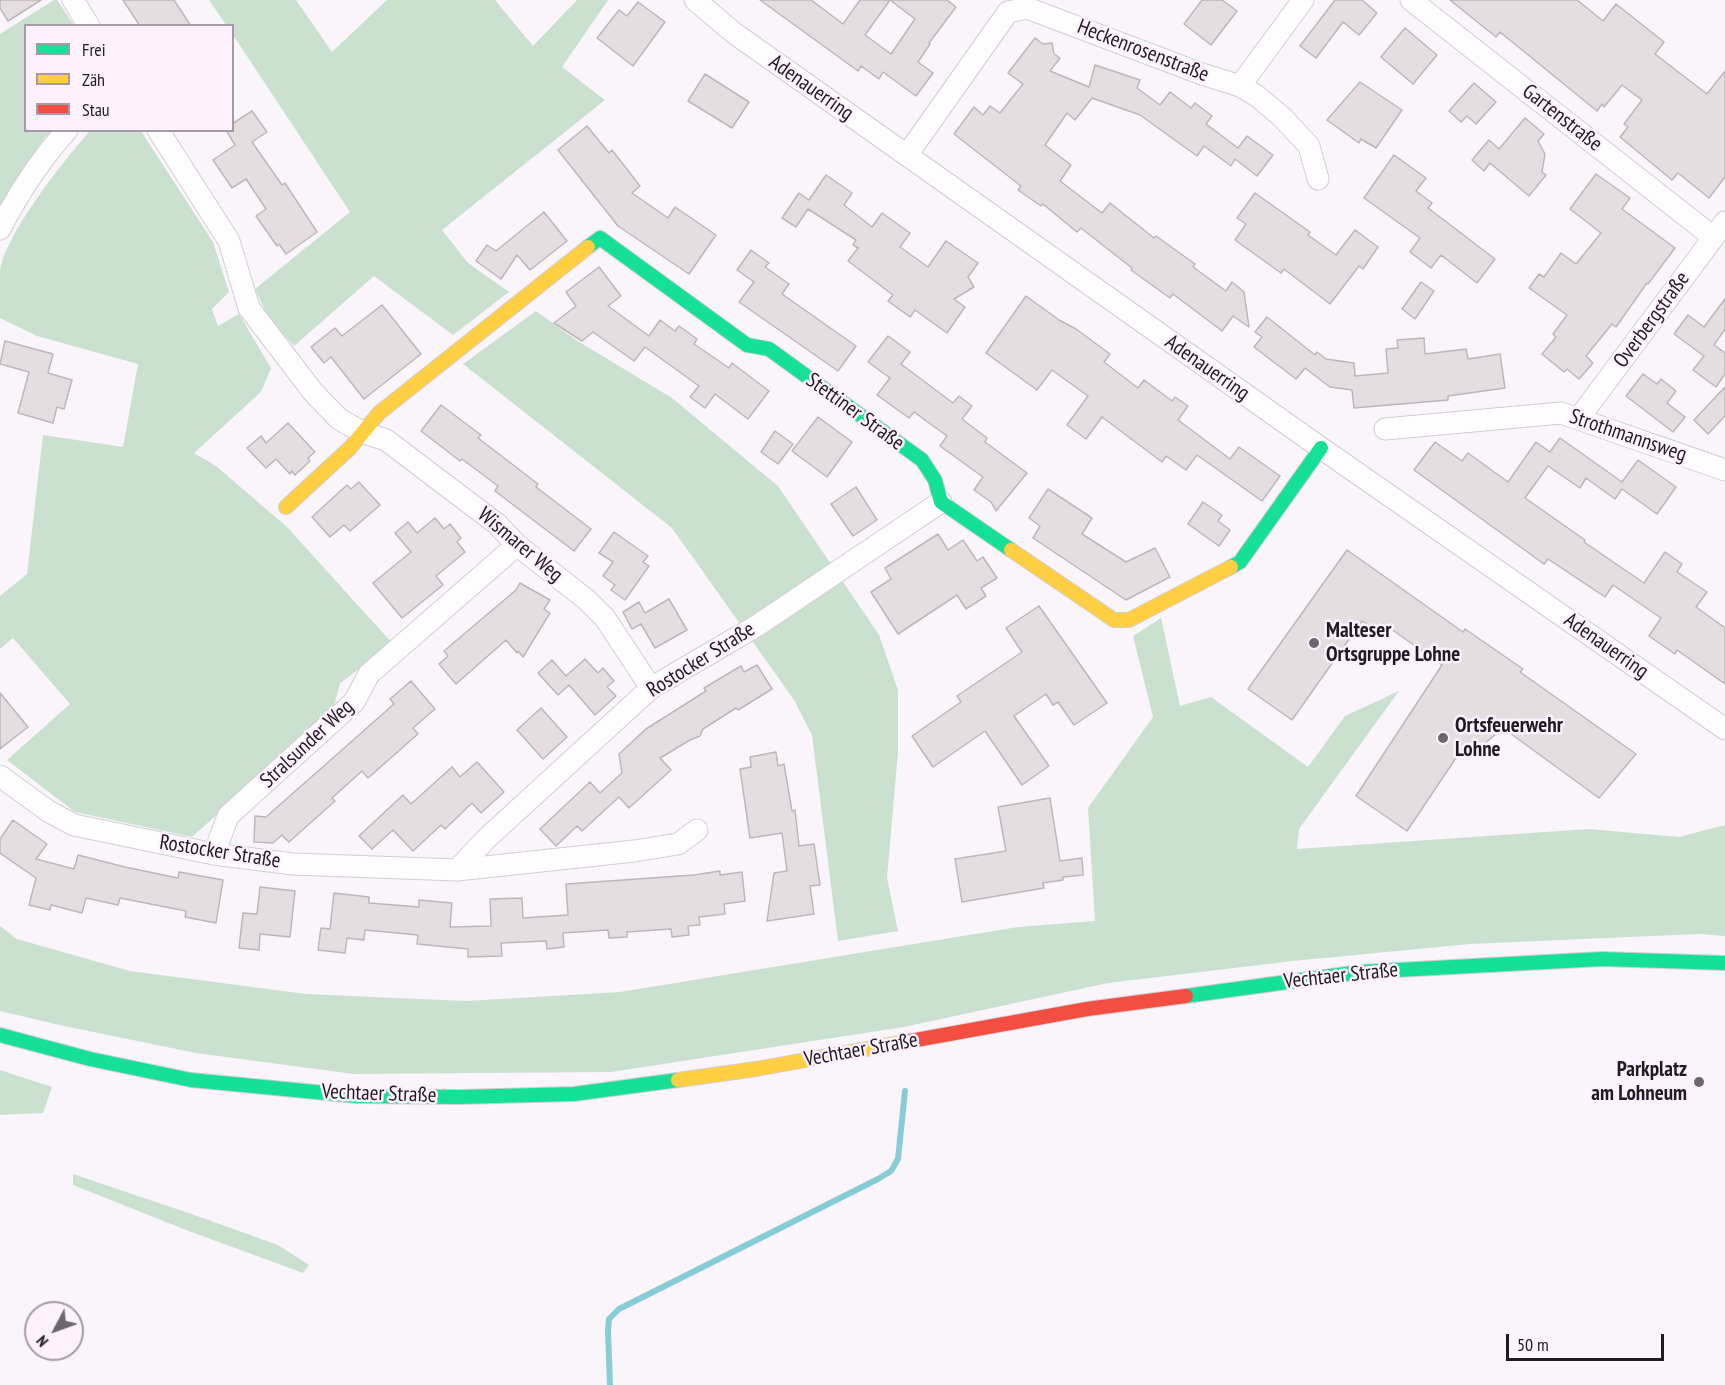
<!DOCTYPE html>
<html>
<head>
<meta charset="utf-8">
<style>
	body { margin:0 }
	#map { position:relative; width:1725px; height:1385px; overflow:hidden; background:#faf4fb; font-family:"PT Sans Narrow",sans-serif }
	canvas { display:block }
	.legend { position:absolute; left:24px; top:24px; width:210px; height:108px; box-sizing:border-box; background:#fdf1fe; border:2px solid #a59ba6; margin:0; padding:8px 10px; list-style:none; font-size:18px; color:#211a22 }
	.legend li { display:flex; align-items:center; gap:12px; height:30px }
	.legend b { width:30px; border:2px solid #a59ba6 }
	.north { position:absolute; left:24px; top:1301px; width:60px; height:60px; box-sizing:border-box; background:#fdf1fe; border:2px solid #a59ba6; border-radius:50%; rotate:229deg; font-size:16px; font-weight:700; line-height:24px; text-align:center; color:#211a22 }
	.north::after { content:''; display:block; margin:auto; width:21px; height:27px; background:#6d666e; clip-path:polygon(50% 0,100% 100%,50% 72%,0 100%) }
	.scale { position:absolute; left:1506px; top:1334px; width:158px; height:27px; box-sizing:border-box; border:3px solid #211a22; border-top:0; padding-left:8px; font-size:18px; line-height:21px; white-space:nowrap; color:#211a22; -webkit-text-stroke:4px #fdf1fe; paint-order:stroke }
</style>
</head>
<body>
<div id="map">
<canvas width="1725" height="1385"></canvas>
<ul class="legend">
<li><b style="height:8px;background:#16e098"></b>Frei</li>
<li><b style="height:8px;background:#ffcf43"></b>Zäh</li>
<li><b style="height:8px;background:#f24e42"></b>Stau</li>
</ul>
<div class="north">N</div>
<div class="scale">50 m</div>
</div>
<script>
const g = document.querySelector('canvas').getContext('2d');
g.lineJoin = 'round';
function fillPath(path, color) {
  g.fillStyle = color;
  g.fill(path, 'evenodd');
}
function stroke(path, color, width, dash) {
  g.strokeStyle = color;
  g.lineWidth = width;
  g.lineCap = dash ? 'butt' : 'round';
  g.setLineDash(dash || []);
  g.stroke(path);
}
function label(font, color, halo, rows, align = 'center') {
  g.font = font + ' "PT Sans Narrow",sans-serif';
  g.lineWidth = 5;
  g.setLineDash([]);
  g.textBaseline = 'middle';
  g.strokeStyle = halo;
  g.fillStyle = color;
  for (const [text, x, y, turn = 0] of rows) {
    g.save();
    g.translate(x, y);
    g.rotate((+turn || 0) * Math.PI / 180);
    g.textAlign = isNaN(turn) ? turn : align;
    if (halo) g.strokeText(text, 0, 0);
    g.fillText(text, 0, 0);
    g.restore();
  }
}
fillPath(new Path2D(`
	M54,0H57L74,25L26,26V130L52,131L44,138L0,208V34Z
	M209,0H296L332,52L387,0H495L533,46L577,0H608L562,67L605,100L442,230L468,263L509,292L453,335L374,276L294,346L268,317L255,289L350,212L233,35L232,26L226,25Z
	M90,131H141L213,242L229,292L212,309L218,326L239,314L271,368L261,392L194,453L216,466L287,527L393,644L340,683L333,710L192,837L75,812L7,760L70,704L13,638L0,649V596L27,574L43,435L123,447L138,364L37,336L0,318C0,303 0,287 0,272C4,235 65,159 90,131Z
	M536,311L576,340L672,398L778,486L879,635L898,690V752L887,878L898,931L838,941L812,735L794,700L672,528L463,364Z
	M1161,618L1180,706L1211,697L1308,767L1345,716L1399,691L1299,829L1297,849L1589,829L1679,837L1725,825V936L1699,934L1470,944L1293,961L1108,983L904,1027L611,1072L354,1074L196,1053L64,1026L0,1011V926L17,939L130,971L306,994L466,1001L620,992L1018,927L1095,921L1088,808L1153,717L1133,636Z
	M0,1070L52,1087L43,1113L0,1115Z
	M73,1174L203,1218L278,1245L309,1265L303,1273L186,1230L73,1185Z`), '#cbe1d0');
stroke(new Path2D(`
	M610,1385L608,1331L609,1319L619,1309L878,1179L891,1171L898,1159L905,1091`), '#87ccd6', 6);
const building = new Path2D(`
	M0,0H41L8,21L0,8Z
	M123,0H174L191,26H140Z
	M760,0H811L843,24L860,0H947L956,7L929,43L930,44L918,62L933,73L916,96L883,72L879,79L861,66L858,71ZM890,0L915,19L891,54L865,35Z
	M1202,0H1222L1237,11L1211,45L1184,24Z
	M1335,0H1362L1377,13L1359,35L1343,22L1316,58L1300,46Z
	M1450,0H1577L1603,21L1616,4L1664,42L1655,54L1707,94L1725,71V177L1709,198L1678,173L1672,180L1620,137L1628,127L1624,124L1642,100L1622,85L1604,107L1602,104L1597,111L1500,32L1496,37Z
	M638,2L665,22L633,66L597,38L619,10L627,16Z
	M1405,28L1437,55L1413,84L1381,57Z
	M1035,38L1043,44L1052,43L1054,54L1060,58L1050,71L1089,87L1095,65L1140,80L1137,88L1160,105L1170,92L1191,108L1195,103L1212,116L1206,124L1238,148L1247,136L1273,155L1257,176L1235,159L1231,166L1204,146L1197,156L1140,115L1092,98L1075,120L1067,113L1045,145L1071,165L1060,181L1102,213L1110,203L1154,238L1156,236L1195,264L1193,267L1226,291L1232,282L1244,292L1249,327L1233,316L1222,331L1173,294L1170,298L1131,270L1132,268L1081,228L1077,232L1043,204L1041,206L1018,190L1021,186L954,134L974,107L983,115L990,106L1000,113L1023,84L1008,73Z
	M705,74L749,102L732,128L688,101Z
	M1360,82L1402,110L1376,148L1361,139L1359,143L1327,120Z
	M1474,83L1496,102L1476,124L1467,116L1461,122L1449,111Z
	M252,111L267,132L252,142L282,185L285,183L317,232L286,254L279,244L277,246L256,216L266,209L246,179L232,188L213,160L235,145L226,130H232V124Z
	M1525,118L1544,134L1538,141L1545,154L1542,172L1546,175L1529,196L1490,163L1484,171L1472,160L1489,140L1499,149Z
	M587,126L609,153L612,150L640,186L632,193L668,218L675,207L716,235L689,274L618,226L558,150Z
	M1394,155L1426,178L1416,191L1432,203L1428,208L1495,259L1477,283L1441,255L1431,268L1410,252L1420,238L1364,198Z
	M1596,174L1630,198L1622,209L1675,248L1648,284L1647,283L1616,327L1612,324L1586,356L1593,363L1579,379L1567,369L1564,372L1542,354L1556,337L1553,334L1567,315L1529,288L1539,274L1544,277L1561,253L1576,264L1601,233L1570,209Z
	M826,175L852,193L844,205L872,227L882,213L910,233L900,247L928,267L946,241L978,263L968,277L974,287L954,299L965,307L947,333L915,310L910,317L888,301L893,295L848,261L858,248L853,245L856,240L808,209L796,227L782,218L799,193L809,200Z
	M1255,193L1310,232L1308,235L1336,255L1355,230L1378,247L1363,269L1359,266L1330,304L1284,269L1281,273L1235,240L1246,224L1237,218Z
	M544,212L567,241L530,270L517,255L501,279L476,261L487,245L496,251Z
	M751,250L769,263L765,267L789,284L782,294L856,346L838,371L739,302L754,282L737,270Z
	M599,267L621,296L608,306L649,336L660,320L675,331L679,326L697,339L694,344L729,368L732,363L769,391L748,419L715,394L705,408L690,397L699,386L645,347L634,361L593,332L582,341L554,323L576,306L566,292Z
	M1421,282L1434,291L1415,319L1402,309Z
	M1026,296L1059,320L1076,329L1110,354L1104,362L1138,388L1144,380L1172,401L1175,397L1188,406L1178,420L1230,459L1239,447L1280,476L1262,501L1197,455L1186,470L1166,456L1162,462L1102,417L1086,439L1067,425L1088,396L1052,370L1037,390L986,353Z
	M1725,299V329L1714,345L1725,353V374L1716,387L1693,370L1704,356L1674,334L1688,315L1704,327Z
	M382,305L421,354L364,399L331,357L324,363L311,347L335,328L342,336Z
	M1267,317L1315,355L1317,352L1326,359L1354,363L1355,376L1388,373L1386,349L1398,348L1397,340L1424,338L1425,354L1466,349L1468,359L1500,354L1505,388L1448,396V400L1354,408L1352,390L1330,387L1305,368L1296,379L1254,347L1262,337L1255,332Z
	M888,336L910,352L901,364L953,403L959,396L972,406L962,419L987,438L985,442L1027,473L996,511L991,502L974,490L983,477L940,446L947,436L914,412L909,418L877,395L890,378L868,362Z
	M5,341L53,354L48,373L72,380L64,409L57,407L53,423L18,413L29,372L0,364Z
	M1643,374L1657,384L1661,379L1676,391L1667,403L1685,417L1673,432L1626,396Z
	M1725,387V416L1708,434L1694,420Z
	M441,405L481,435L478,438L538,484L536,487L591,529L574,551L495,491L498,486L462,459L460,461L421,431Z
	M818,417L852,442L827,477L792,451Z
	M288,423L315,452L308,458L310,461L295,475L292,471L290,474L276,459L266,468L247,448L261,436L266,443Z
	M775,431L793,444L778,464L761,452Z
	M1560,438L1622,482L1638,460L1676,487L1657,514L1622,489L1615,499L1586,478L1580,488L1548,466L1525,498L1585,540L1584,542L1644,583L1665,552L1682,564L1677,572L1707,592L1696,607L1725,628V684L1677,650L1675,654L1649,636L1661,618L1613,585L1605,597L1548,559L1544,564L1414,470L1435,442L1462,461L1468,453L1508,482L1536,442L1550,452Z
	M359,482L380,505L350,531L344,525L330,537L312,517L347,485L351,489Z
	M856,487L877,520L853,536L831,504Z
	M1048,489L1092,518L1082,534L1126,562L1155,548L1170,577L1126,600L1033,538L1040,526L1029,518Z
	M1203,502L1222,515L1218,521L1230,530L1219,546L1188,524Z
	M435,518L444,529L450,524L461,538L457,542L465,552L436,576L443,585L402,618L373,583L411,552L395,533L408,522L417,533Z
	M614,532L648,556L643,562L649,566L625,600L611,590L615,585L603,576L613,562L599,553Z
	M938,534L948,550L963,540L977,561L983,557L997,578L981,588L986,596L966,609L957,595L898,634L871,592L891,579L885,568Z
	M1347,550L1463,632L1465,629L1523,669L1520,672L1636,754L1599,798L1503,728L1471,755L1462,749L1407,831L1356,796L1442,665L1384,624L1378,632L1362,621L1292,720L1248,689Z
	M520,583L550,600L544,609L550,613L523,657L518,651L517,653L506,640L456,684L439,664L448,656L444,651L516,590Z
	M669,599L687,630L655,648L641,624L632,629L623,612L639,602L645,613Z
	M1039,606L1107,703L1074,725L1058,702L1053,705L1046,694L1014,716L1049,766L1022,785L985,731L933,767L912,736L961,702L957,696L1022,652L1006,628Z
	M585,659L598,673L603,668L614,681L607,687L616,696L595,715L569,685L558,695L538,673L552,660L566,676Z
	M757,665L772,689L738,710L736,708L703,729L700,736L690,740L660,758L671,770L629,808L619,797L582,831L577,826L556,846L540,829L590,782L600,793L622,773L619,754L646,729L706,691L704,688L741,666L744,672Z
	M411,681L435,709L413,728L418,734L368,778L362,771L332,798L335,801L289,842L282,835L273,843L254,842L255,816L266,817L334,757L394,704L390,699Z
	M0,693L28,727L0,749Z
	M541,708L567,737L543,759L517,730Z
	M776,752L778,766L784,764L792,811L795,810L799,846L814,844L820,885L810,886L814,914L767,921L774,873L787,871L782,833L750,838L740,769L751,767L750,757Z
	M477,762L504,792L481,813L472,803L445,829L441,825L413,851L393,830L372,849L359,836L403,795L411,804L452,767L460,777Z
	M1050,798L1060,861L1082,858L1083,875L1063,877V880L1043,883L1044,888L962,902L955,859L1006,851L998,807Z
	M13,820L47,844L36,859L74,869L78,855L125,867L178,878L179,872L223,880L216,923L185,917L186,911L120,898L118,905L86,898L82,913L51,905L50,910L29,905L36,878L0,853V839Z
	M720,871V875L742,872L745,901L724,904L725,914L699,917L700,925L688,926L689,935L672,937L671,929L627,932V937L609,938L608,930L563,933L564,947L547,949L546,941L501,943L502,956L468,957V949L417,944L418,935L365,930L364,940L347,938L345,953L318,950L321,928L330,929L334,893L369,897V903L419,907V900L452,903L450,927L491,926L490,899L522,898L523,918L568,915L566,884L694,875Z
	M260,887L295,891L290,937L260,934L259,950L239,948L243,913L257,914Z`);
fillPath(building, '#e6dde0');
stroke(building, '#bfb6b9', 1.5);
const street = new Path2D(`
	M73,0L89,26
	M695,0L734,33L1321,448L1725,729
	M1411,0L1713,237
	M1240,86L1257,96L1282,117L1309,146L1318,179
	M158,130L229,241L249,308L313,392L339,419L362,432L386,440L497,524L517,545L587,600L605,618L651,688
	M907,155L1008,12L1027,8L1202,74L1240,86L1303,0
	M0,229C18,194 40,160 67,130
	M1579,418L1725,222
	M1385,429L1561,413L1725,470
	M0,776L48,811L74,825L214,854L293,864L457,870L634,851L678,844L697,830
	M214,854L228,816L354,702L369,674L517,545
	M457,870L486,839L651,688L758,625L941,502`);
const fast = new Path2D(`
	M588,247L600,238L747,345L769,349L922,460L935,480L941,502L1011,550
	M1231,567L1240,562L1321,448
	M1186,996L1360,972L1602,959L1725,963
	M0,1035L90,1059L191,1080L357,1096L459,1097L574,1094L678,1080`);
const slow = new Path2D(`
	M286,507L350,448L379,413L588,247
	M1011,550L1114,620H1129L1231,567
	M678,1080L756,1069L905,1042`);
const jam = new Path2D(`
	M905,1042L1087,1009L1186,996`);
stroke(street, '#d3cdd4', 23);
stroke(fast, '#d3cdd4', 16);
stroke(slow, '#d3cdd4', 16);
stroke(jam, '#d3cdd4', 16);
stroke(street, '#fefdfe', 21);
stroke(fast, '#16e098', 14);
stroke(slow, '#ffcf43', 14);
stroke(jam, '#f24e42', 14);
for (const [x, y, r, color] of [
	[1314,643,6,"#6d666e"],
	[1443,738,6,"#6d666e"],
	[1699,1082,6,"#6d666e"]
]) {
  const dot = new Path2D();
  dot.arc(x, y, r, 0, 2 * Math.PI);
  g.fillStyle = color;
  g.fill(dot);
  stroke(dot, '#fdf1fe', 2);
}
label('21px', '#211a22', '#fdf1fe', [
	["Heckenrosenstraße",1143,51,21],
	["Adenauerring",811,88,35],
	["Gartenstraße",1562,118,38],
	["Overbergstraße",1652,320,-54],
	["Adenauerring",1207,368,35],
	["Stettiner Straße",855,412,36],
	["Strothmannsweg",1628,436,19],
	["Wismarer Weg",520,545,40],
	["Adenauerring",1606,646,35],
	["Rostocker Straße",701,660,-32],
	["Stralsunder Weg",307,744,-43],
	["Rostocker Straße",220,852,9],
	["Vechtaer Straße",1341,976,-6],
	["Vechtaer Straße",861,1050,-10],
	["Vechtaer Straße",379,1094,2]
]);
label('bold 21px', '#211a22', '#fdf1fe', [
	["Malteser",1326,631],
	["Ortsgruppe Lohne",1326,655],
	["Ortsfeuerwehr",1455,726],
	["Lohne",1455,750],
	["Parkplatz",1687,1070,"right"],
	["am Lohneum",1687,1094,"right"]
], 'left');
</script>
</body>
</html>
